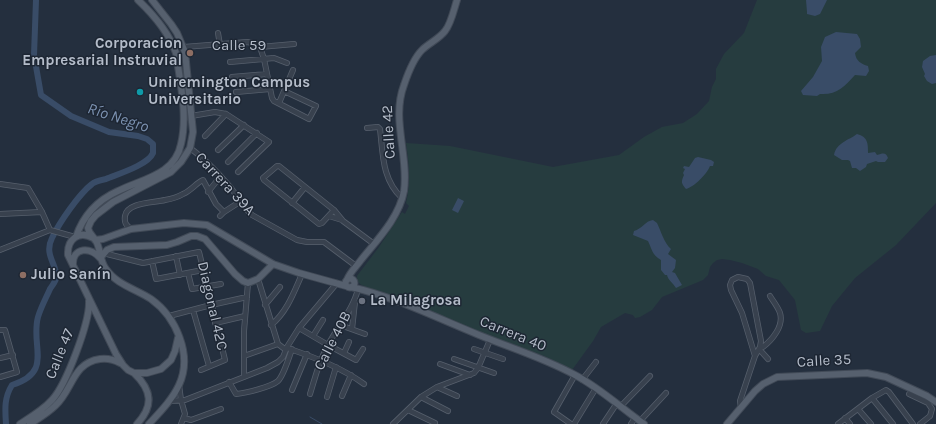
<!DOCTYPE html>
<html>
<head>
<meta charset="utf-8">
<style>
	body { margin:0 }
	canvas { display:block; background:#242f3e }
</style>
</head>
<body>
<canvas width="936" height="424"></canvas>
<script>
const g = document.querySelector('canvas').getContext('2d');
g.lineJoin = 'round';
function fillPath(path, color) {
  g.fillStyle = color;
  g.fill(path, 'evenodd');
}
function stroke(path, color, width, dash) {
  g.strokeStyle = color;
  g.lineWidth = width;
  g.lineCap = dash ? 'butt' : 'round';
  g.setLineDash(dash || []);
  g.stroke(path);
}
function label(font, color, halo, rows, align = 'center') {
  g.font = font + ' Karla,sans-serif';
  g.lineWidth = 3;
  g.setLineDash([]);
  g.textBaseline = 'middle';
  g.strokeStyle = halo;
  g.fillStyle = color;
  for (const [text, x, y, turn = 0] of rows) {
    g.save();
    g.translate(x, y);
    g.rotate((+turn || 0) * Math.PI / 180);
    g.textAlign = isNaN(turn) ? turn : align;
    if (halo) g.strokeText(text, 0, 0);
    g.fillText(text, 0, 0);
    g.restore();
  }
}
fillPath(new Path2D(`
	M757,0H936V203L896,245L855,278L832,306L820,331L806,333L801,330L795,300L779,280L766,276L758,269L742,263L730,260L722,259L717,260L713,263L710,267L708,275L703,280L662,297L652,310L640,317L635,318L633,315L625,313L601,327L593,341L572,370L544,356L471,329L364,286C359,284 357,282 357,276L379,247L402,212L405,214L409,206L406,203C411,183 409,163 406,143L450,146L553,167L619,155L644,137L662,127L683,123L697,114L709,101L712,87L716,79V69L724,54L744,33Z`), '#263c3f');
fillPath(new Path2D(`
	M806,0H827L820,14L815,16L807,14V12Z
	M836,32L857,34L860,39L861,47L855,53C856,61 861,64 868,66L869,71L866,76L855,75C844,87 837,95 820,94L817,96L803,95L801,91L813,77L822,61L821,47L825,37Z
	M936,55V83L932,84L927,81L924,76L925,74L922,67L923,61L930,56Z
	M857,134C868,137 868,143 868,153L875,152L877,155C883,153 886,152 888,158L885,162H878L876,161L867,164L866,167L860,171L856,168H852L850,161L848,160H842L834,155C836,143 849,140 857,134Z
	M698,157L711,160L714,162L713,166H710C707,174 694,187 686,189C681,183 681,182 684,175L683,173L685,169L683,168L684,166L689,167L695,158Z
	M458,198L464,201L458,213L452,210Z
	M653,220L657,223C661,231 664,243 671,249L668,254L676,260L675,268L672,272L675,273L682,285L676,288C673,283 668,280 667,275H665L661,270V260C652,255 652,249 648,241L633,235L634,231C642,229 645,221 653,220Z`), '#394c67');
stroke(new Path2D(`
	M310,417L322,424`), '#394c67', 1);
stroke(new Path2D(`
	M6,424C5,409 4,398 12,385C54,372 30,346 38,317C41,307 46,298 50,289C52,286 55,282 56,279C59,266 43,256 52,238C59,223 79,194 92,184C95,181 101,180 106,179C118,174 148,165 153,153C153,150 153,147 153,144L147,139L138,136L109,132L71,116L41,95L34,55L36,0`), '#394c67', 6);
const minor = new Path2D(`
	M218,33L220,45
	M184,47L247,42L258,44L260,47L294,44
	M260,47L264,59L272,98L274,101L309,119L316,106L284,91
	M230,62L274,58L287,63
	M232,77L267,74
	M236,92L270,89
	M279,103L293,70
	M191,116L215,112L226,114L269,142L238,172
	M367,128L378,127L380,129C383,154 382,180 402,198
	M205,136L226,114
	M190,148C205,159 219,174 231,188C238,197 244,208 252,215L297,240L307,242H324L356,266
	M218,150L244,125
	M228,162L257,133
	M0,184L28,188L42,212L50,230
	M208,192L220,177
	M292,203L305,187
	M334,210L322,223L319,224L264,180L263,178L277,166H279L334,210L343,221L374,244
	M0,214L42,212
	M220,216L224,212L241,201
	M329,216L342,220
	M131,229C126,225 124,223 125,216C127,202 154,203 165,200C171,199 178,197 183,194C192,190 196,183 203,180L216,204L224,212
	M50,230L75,237
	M0,250L50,230
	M103,253L143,263L199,252L225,360L201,370
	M176,256L180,275
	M152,261L156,279L203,270
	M188,273L192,289L221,284
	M258,279L278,344L286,350
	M265,305L280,287
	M193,310L209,366
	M169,316L211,305L247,297
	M215,323L245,316
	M271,325C287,312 294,292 302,274
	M340,325L365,334
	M299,328L328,345L356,360L363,349
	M352,329L355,302
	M0,330H5L17,372L0,377
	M313,336L323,320
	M760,347H763C772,340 784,326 780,313C778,307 773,301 770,296
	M290,349C316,358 342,368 364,384
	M474,349L503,359
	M759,349L768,359
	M344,353L349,342
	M244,356L278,344
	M0,358L13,355
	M454,359L494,373
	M440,364L470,375
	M244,377V331L248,283
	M582,380L596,362
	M229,382L236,394C246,393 271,387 278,381C284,375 289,357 292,349
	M179,385L181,400L185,414L181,424
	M437,387L457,396
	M292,390L307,354
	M310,394C315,378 319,361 327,347C337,327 353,310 358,289
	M909,394L928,403L932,409L930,416
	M342,396L351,375
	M327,397L336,367
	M421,397L448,411
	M872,398L893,424
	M169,401L185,400L267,368L278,362L283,357L287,347L299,328L337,283
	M621,406L650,376
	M741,408L740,401L755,356L760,347L761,341L750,283L747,279L738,277L732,280L730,285L731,290L742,313L755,356
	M858,409L871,424
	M408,410L435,423
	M184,418L191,420L221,409
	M845,418L850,424
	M640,421L666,393
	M393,424L421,397L437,387L474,373L478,368L490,340
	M571,424L554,412L575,375
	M574,424L596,388
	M603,424L617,403
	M631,424L635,418
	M838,424L872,398L886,390L889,392L913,424
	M920,424L930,416`);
const major = new Path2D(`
	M76,237C83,216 98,200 118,191C142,179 175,175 181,144C188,115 180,82 176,53C169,33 154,15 138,0
	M93,238C79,230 67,239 68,255L116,354L123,365L128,370L134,373H147L161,369L171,360L175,351L178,338
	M95,240L103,239L131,229L184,223L207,225L273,264L299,273L346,286
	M101,257L107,250L114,247L167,245L177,242L191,236H197L205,239L235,274L243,281L248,283L258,279L273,264
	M73,265C72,247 91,246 101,259
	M345.5 283a4.5 4.5 0 1 1 9 0a4.5 4.5 0 1 1-9 0Z
	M347,280C350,272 356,267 361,260C377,240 399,218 404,191C409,156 391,119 404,85C408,73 413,59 422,50C429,43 439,39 445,31C451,24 454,9 457,0
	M351,287C395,297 437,318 479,335C511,348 544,358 575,375C600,388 621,408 644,424
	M134,373C152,390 154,406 137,424
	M20,424C31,417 43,410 52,400C66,385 90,322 89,301
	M30,424C38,419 48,413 55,406C73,390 72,363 100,359C108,358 113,359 120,363
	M149,424C160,412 172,400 179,385C193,355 176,317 151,299C136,289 117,285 106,269C100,262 101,252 97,243C95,237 89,235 88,228L91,221L96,215L113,202L171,172L181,162L190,148L193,132L185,52L177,33L171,24L152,0
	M727,424L755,391L763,384L777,377L867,373L886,377L927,396L936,402`);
stroke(minor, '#565f6c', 6);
stroke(major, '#414a57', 8);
stroke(minor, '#38414e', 4.5);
stroke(major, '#56606e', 6);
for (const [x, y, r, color] of [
	[190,53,4,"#8d6e63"],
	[140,92,4,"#0f9aa8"],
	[23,275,4,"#8d6e63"],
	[362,301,4,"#6b7280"]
]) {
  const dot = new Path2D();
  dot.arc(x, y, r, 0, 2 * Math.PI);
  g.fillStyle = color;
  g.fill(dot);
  stroke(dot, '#1d2633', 1.5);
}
label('bold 15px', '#b4bcc9', '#1d2633', [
	["Corporacion",182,44,"right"],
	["Empresarial Instruvial",182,61,"right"],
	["Uniremington Campus",148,83],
	["Universitario",148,100],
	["Julio Sanín",31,275],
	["La Milagrosa",370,301]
], 'left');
label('15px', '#b4bcc9', '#1d2633', [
	["Calle 59",239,46],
	["Calle 42",389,132,-93],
	["Carrera 39A",225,184,47],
	["Diagonal 42C",212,306,77],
	["Carrera 40",513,334,22],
	["Calle 40B",333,341,-63],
	["Calle 47",60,354,-68],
	["Calle 35",824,361,-3]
]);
label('italic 16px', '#7c92b1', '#1d2633', [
	["Río Negro",118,118,18]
]);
</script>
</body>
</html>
